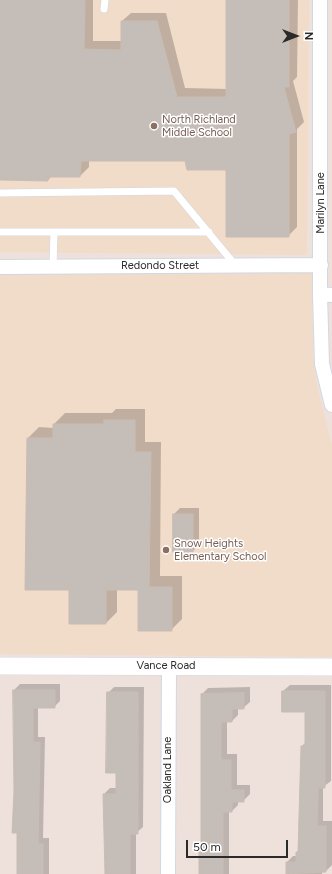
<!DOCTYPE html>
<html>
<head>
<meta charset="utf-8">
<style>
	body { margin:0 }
	#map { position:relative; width:332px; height:874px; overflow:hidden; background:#eee1db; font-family:Figtree,sans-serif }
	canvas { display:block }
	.north { position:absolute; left:276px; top:16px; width:40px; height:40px; -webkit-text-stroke:3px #fff; paint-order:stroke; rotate:90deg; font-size:11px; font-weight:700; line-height:16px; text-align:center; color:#2a2a2a }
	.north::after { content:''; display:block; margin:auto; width:14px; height:18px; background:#2a2a2a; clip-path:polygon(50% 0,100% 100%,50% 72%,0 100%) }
	.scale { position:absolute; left:186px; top:840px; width:102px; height:18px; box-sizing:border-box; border:2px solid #2a2a2a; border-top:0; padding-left:5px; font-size:12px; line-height:14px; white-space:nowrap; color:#2a2a2a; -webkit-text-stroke:3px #fff; paint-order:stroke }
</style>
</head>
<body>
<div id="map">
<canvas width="332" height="874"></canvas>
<div class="north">N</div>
<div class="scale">50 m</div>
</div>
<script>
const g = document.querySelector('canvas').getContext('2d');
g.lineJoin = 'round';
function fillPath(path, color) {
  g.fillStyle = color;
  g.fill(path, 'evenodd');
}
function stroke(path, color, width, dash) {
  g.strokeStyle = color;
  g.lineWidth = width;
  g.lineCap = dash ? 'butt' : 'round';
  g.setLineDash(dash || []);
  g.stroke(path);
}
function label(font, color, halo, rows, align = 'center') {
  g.font = font + ' Figtree,sans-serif';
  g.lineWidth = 3;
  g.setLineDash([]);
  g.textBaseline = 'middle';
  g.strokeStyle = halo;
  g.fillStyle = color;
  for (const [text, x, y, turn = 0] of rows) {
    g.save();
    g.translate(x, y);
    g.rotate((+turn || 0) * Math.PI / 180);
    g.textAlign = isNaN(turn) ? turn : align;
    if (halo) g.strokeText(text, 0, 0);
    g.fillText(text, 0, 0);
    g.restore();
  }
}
fillPath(new Path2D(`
	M0,0H309L307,255L0,252Z
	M312,273L313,357L317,386L332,445V657L0,654V274Z`), '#f1dbc9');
fillPath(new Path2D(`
	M0,0H93V41H122V21L131,13H166L185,88L227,89V0H298L297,77L293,81L304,122L297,129V227L288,236L227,169L185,160H89V167L80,176H52L48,180L0,179Z
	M116,409H145V442H161L160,576H182V619L171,630L139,589H117V612L106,623L70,589L28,438L39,427L54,428V424L65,413H112Z
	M180,508H199V545L193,551H174V514Z
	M20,684H60V701L54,707H38V737H45L43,838H49V874H18L14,690Z
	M290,685H331V781L323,787V821H332V865L326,871H322V874H287V862L293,856H297L299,851L302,746L306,742V711L283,691Z
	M114,687H144L143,827L136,833V874H106L104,794L110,788H117L108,693Z
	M250,687V702L243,708H238V715L232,721H227V754H237V785H250V794L243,801H238V805L232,811H229V874H201L202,694L208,688Z`), '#0003');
const building = new Path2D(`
	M0,0H85L84,49L121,50V21H157L177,97H226V0H289V87H284L296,132L289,134V237H226V170H187L185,161H81L80,177H48V181L0,180Z
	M104,420H135V452H151L149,587H172V631H138V590H106V624H69V590H25L27,438H53V424H104Z
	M173,514H193V552H173Z
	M13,690H55V708H33V742H40L38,844H43V874H17V833H12L14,791Z
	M282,691H325V788H318L317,826H326V872L286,874V862H296V852H298L301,746H305V712H282Z
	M107,692H138V834H130V874H105L103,794H116V773H106Z
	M244,693V709H232V722H221V760H231V790H244V802H232V812H223V874H199V843H201V694Z`);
fillPath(building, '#c5bdb7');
stroke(building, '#c9bdb4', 1);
const service = new Path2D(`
	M104,9L105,0
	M0,193L174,191L236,266
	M0,232H209
	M53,267L54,232`);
const minor = new Path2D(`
	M320,0V294L322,364L332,405
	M0,267L321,265
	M320,294L332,295
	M168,874L169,666`);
const tertiary = new Path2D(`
	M0,666L332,667`);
stroke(service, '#d0d8e4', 8);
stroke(minor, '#d0d8e4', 16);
stroke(tertiary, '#d0d8e4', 18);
stroke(service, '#fff', 7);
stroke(minor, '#fff', 14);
stroke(tertiary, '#fff', 17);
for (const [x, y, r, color] of [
	[154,126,4,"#8d6e63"],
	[166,550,4,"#8d6e63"]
]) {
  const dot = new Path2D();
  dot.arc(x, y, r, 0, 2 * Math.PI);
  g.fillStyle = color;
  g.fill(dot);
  stroke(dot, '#fff', 1.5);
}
label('11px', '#785e54', '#fff', [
	["North Richland",162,120],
	["Middle School",162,133],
	["Snow Heights",174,544],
	["Elementary School",174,557]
], 'left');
label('11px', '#2a2a2a', '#fff', [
	["Marilyn Lane",321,203,-90],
	["Redondo Street",160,266],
	["Vance Road",166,666],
	["Oakland Lane",168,770,-90]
]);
</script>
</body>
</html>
